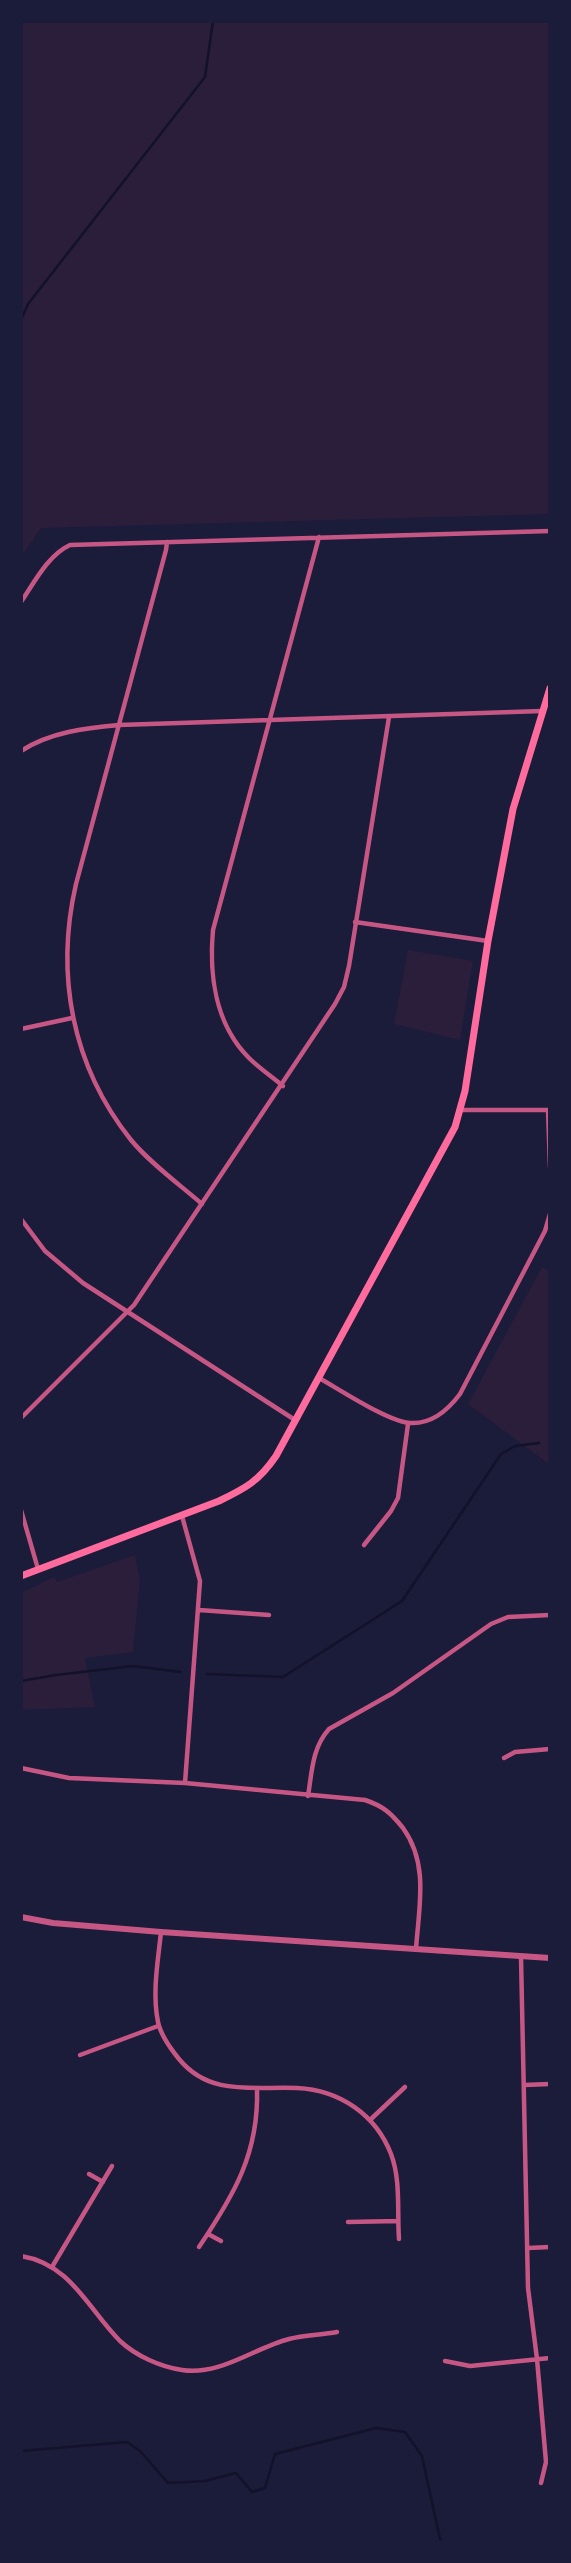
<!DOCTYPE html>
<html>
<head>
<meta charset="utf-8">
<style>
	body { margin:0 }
	#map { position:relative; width:571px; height:2563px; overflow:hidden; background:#1b1b3a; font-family:Bitter,serif }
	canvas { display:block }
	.frame { position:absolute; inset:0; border:23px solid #1b1b3a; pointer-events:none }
</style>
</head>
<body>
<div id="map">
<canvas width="571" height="2563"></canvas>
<div class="frame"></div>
</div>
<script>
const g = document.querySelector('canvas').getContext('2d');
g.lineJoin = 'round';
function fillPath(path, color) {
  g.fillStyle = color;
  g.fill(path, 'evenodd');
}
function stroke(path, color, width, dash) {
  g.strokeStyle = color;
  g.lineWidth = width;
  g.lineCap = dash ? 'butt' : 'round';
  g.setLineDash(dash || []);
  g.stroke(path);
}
fillPath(new Path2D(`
	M21,21H550V514L41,528L21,557Z
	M408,950L473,961L460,1040L394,1024Z
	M542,1267L550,1271V1465L468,1404Z
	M135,1555L140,1580L133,1652L85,1658L95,1707L21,1710V1593L54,1577L57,1582Z`), '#2a1e3b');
stroke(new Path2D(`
	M21,320L28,304L205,77L213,21
	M207,1674L283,1677L402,1601L501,1454L515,1446L539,1443
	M21,1681L56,1675L133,1666L181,1672
	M21,2451L127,2442L140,2451L168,2483L205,2481L236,2473L252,2492L265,2488L275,2454L376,2428L405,2432L422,2456L440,2539L444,2542`), '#12122b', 2.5);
stroke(new Path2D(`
	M167,542L166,550L76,884C55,975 72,1066 131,1140C151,1164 179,1184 202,1204
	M21,602C34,583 48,555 70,545L550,531
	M21,751C50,732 86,728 119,725L542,711
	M355,922L488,941
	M21,1029L72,1018
	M283,1086C271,1076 259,1068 249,1058C215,1024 209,974 213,930L319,537
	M461,1110H550
	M548,1110L550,1167
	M21,1219L45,1251L83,1283L295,1420
	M319,1378C339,1389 390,1423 411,1423C432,1424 448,1410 460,1394L545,1231L550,1214
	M21,1418L134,1305L335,1004L344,987L349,966L389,717
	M21,1510L38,1569
	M182,1516L200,1581L185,1783
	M364,1545L391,1511L398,1498L408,1424
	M199,1610L269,1615
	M504,1758L515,1752L550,1749
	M21,1768L69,1778L185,1783L365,1800C383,1806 391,1813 403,1828C429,1864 419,1906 416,1949
	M308,1796C312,1772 312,1748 329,1729L393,1693L491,1624L508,1617L550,1615
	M161,1932C158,1961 152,1993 158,2022C161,2036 170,2048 179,2059C210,2097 254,2086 297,2088C340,2090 376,2115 391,2154C401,2180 397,2212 399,2239
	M521,1957L528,2288L537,2359L546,2462L541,2483
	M80,2055L158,2026
	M524,2085L550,2084
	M370,2120L405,2087
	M89,2174L103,2182
	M348,2222L398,2221
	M208,2234L221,2241
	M199,2247C234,2195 259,2153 257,2089
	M528,2248L550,2247
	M21,2256C71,2264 88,2309 120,2341C136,2356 161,2367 182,2370C220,2376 254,2348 289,2339C304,2335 321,2335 337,2332
	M52,2267L112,2166
	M445,2361L470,2366L550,2358`), '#c65784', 4.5);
stroke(new Path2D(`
	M21,1917L53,1923L161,1932L550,1958`), '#c65784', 6);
stroke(new Path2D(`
	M21,1576L219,1501C246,1488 259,1481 276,1456L455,1127L465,1091L488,941L513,809L550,688`), '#ff6b9d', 7);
</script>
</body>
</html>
